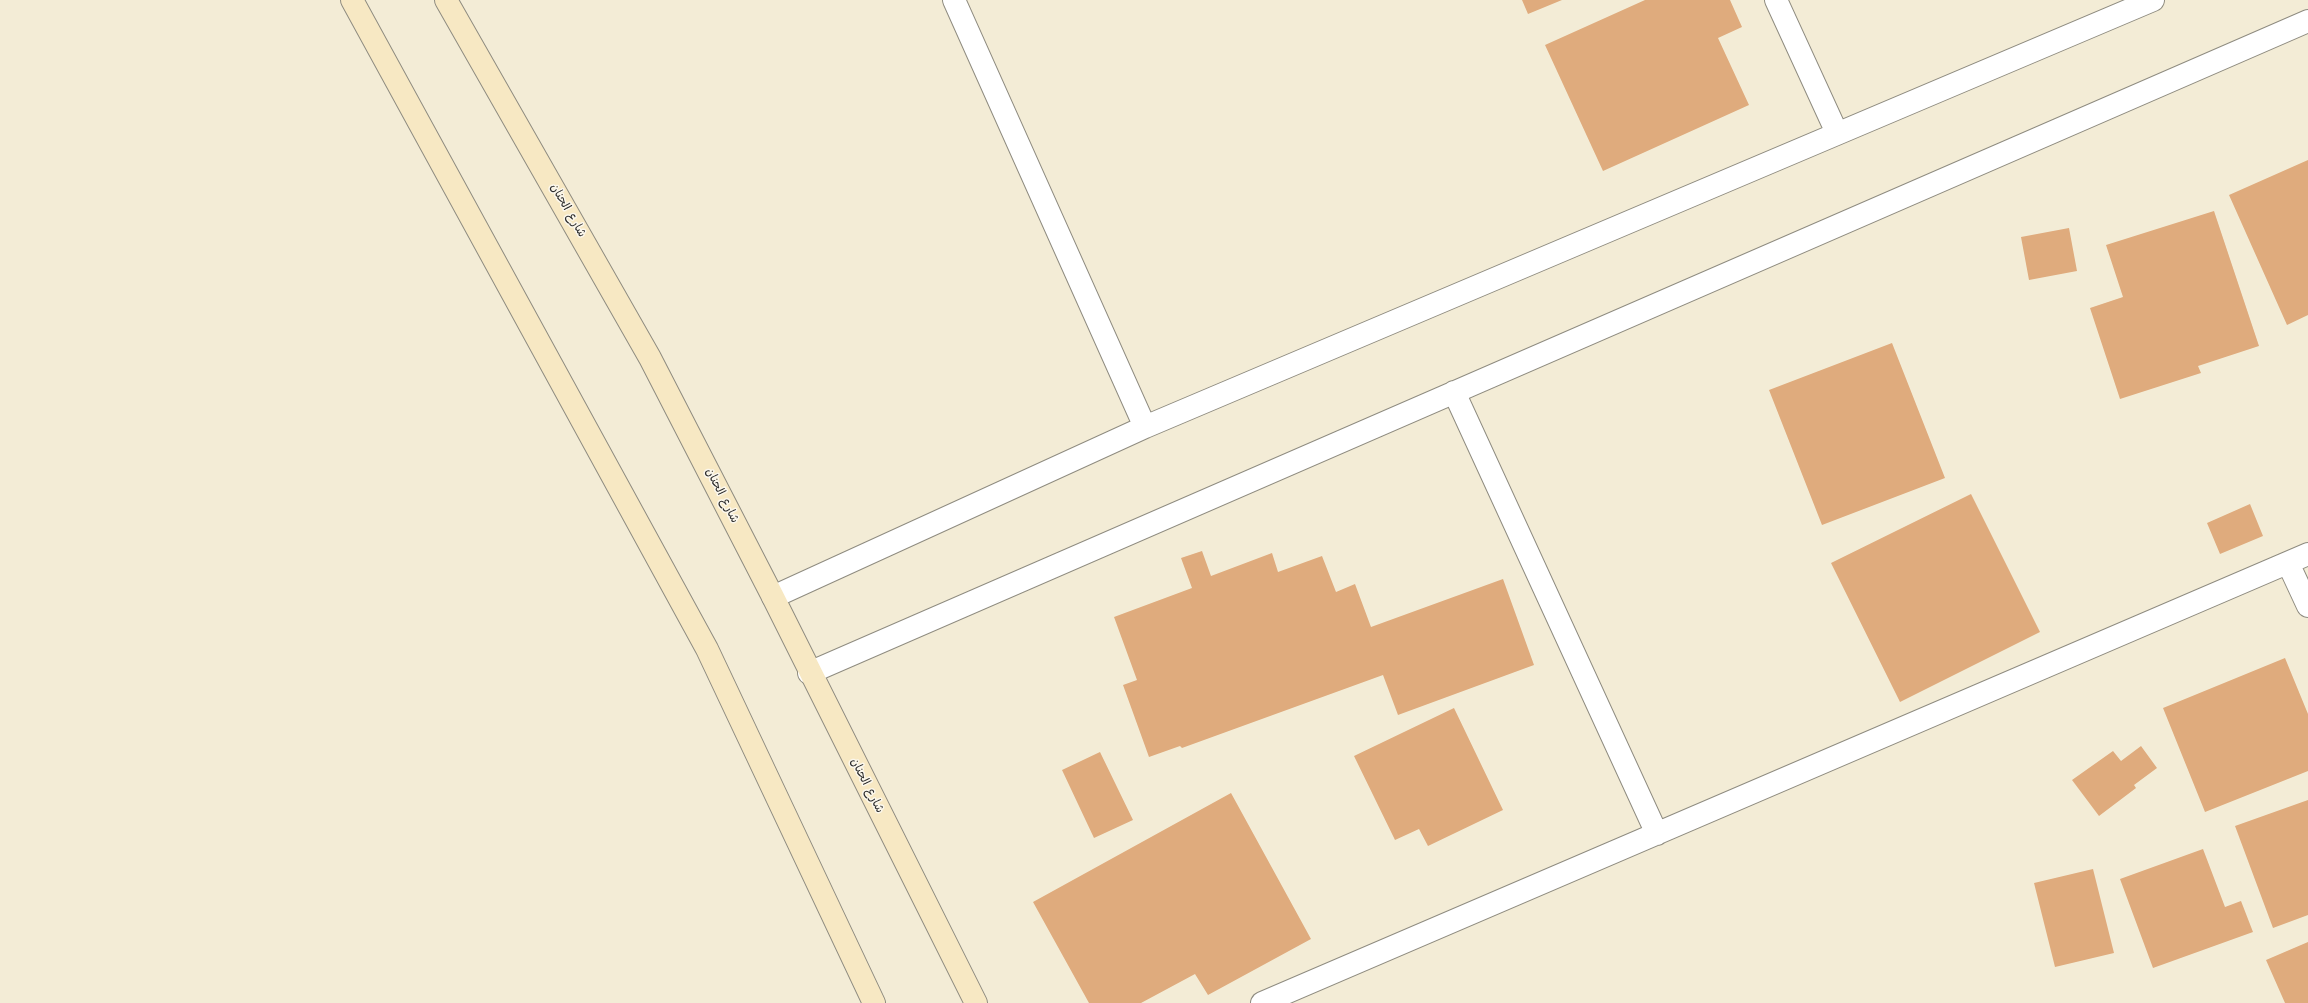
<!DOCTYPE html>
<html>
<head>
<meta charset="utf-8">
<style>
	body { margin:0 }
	canvas { display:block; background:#f3ecd6 }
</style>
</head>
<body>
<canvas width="2308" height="1003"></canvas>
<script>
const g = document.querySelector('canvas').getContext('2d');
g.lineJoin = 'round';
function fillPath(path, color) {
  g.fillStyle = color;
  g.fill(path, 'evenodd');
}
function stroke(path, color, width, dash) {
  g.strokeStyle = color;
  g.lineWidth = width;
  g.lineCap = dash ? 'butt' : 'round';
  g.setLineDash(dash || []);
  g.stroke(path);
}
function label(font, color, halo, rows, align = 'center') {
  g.font = font + ' Kalam,"Playpen Sans Arabic",sans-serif';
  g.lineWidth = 3;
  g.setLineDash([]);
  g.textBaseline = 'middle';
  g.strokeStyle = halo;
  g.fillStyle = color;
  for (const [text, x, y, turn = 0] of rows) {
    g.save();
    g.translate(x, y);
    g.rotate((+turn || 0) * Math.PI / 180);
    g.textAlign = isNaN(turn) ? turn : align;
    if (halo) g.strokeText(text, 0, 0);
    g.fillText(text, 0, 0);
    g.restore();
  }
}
fillPath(new Path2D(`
	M1522,0H1562L1528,14Z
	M1645,0H1730L1742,27L1718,38L1749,105L1603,171L1545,45Z
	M2308,160V315L2287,325L2229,195Z
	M2214,211L2259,346L2198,366L2201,373L2120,399L2090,308L2123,297L2106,245Z
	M2069,228L2077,271L2029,280L2021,237Z
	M1892,343L1945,478L1822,525L1769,390Z
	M1971,494L2040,632L1900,702L1831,563Z
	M2250,504L2263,536L2220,554L2207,523Z
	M1202,551L1211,576L1272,553L1278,572L1322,556L1336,592L1355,584L1371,627L1503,579L1534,665L1398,715L1383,675L1182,748L1180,746L1149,757L1123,685L1137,680L1114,617L1192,588L1181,558Z
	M2285,658L2308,714V771L2205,812L2163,708Z
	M1454,708L1503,810L1428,846L1419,829L1395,840L1354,756Z
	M2141,746L2157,768L2134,785L2136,788L2099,816L2072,780L2113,751L2121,761Z
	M1100,752L1133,820L1094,838L1062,770Z
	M1231,793L1311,939L1208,995L1195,974L1141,1003H1089L1033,902Z
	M2308,800V915L2273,928L2235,826Z
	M2203,849L2225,907L2241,901L2253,932L2153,968L2120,879Z
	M2093,869L2114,953L2055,967L2034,883Z
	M2308,942V1003H2285L2266,960Z`), '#dfab7d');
const street = new Path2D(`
	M954,0L1145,427
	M1776,0L1837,133
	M1454,392L1657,834
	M2288,563L2308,606
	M773,597L1145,427L2153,0
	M809,673L2308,21
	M1262,1003L2308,554`);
const secondary = new Path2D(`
	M352,0L707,649L874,1003
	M446,0L650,358L773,597L976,1003`);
stroke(street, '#8f8c80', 24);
stroke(secondary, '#8f8c80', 24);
stroke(street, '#fff', 22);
stroke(secondary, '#f7e8c3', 22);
label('12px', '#2b2b2b', '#fbf7ec', [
	["شارع الحنان",567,211,60],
	["شارع الحنان",721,496,63],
	["شارع الحنان",866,786,63]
]);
</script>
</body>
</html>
